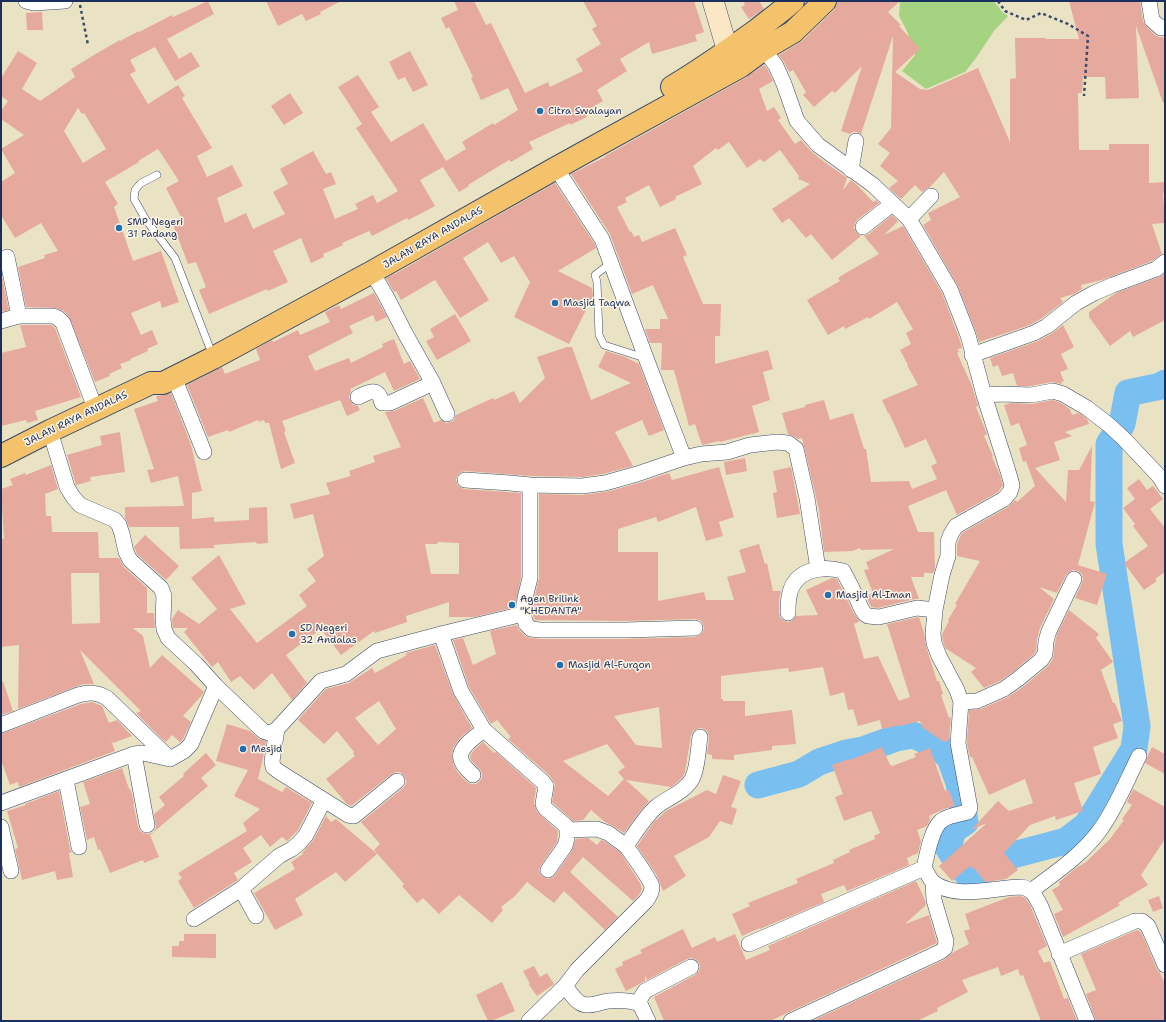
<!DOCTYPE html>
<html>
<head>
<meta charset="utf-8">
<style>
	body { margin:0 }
	#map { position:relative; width:1166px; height:1022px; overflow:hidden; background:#eae3c3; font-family:"Shantell Sans",sans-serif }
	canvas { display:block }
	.frame { position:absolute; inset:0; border:2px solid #1b2f5e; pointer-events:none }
</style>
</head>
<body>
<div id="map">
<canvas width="1166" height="1022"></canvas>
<div class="frame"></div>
</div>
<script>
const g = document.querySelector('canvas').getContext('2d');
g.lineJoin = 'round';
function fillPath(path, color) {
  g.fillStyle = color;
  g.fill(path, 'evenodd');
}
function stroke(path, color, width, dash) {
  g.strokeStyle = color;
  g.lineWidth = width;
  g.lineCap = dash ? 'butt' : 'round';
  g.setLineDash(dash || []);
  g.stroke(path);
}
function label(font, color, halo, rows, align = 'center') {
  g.font = font + ' "Shantell Sans",sans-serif';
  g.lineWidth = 3;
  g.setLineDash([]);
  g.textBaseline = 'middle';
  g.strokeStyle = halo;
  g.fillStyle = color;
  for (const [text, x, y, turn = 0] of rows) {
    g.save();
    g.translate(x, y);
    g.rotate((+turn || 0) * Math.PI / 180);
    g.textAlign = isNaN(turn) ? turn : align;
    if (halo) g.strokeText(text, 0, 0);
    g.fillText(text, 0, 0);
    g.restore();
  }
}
fillPath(new Path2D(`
	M900,1H994L1003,13L1008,16L994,31L976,58L965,72L926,89L902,71L915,55L907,31L899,16Z`), '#a6d381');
stroke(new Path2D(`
	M758,785L799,774L819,762L846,753L863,750L896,738L913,735L938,746L950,758L959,783L965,822L953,830L948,847L956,860L969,876H977L985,869L996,862L1013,855L1066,841L1087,825L1134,749L1137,726L1109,544V444L1122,424L1128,393L1161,386L1165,383`), '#79c0f1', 27);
fillPath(new Path2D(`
	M208,1L214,14L167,39L179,59L191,52L200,66L175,81L155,47L130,60L136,71L130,74L148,104L178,85L185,96L182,98L212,148L197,156L207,177L232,165L243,186L217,198L225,223L246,213L253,229L285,214L273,192L288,184L280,169L313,151L326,174L331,172L336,184L323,189L335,219L358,209L355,204L373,195L377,203L398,191L356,128L362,124L338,87L358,75L379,107L371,112L391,142L423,123L446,161L466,149L462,142L493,123L494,125L518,110L508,88L481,100L471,78L473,77L449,27L446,29L441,18L458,10L454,1H474L486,25L491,23L525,93L548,82L550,87L583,71L576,59L601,44L592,29L597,26L583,1H694L704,32L695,35L697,41L652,54L649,42L620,59L627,71L597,90L603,101L585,112L587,117L570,125V123L529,142L533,149L511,162L509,160L468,185L469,186L459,192L443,167L420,180L435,206L422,213L408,220L407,218L372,236L369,231L342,243L343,245L323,254L324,257L311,263L301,238L273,251L288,282L268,291L267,289L209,314L199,290L206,287L196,262L188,264L172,222L182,219L166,188L179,181L158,149L138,161L139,162L105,182L118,204L114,207L133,261L161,251L179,302L162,308L160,301L131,313L141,335L152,330L158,344L147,349L148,351L130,359L131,360L120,364L122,368L109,374L110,376L95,382L69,317L64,311L56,308L26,307L18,267L45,258L44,255L58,251L41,223L15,238L1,215V182L15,173L1,149L24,135L1,119V111L8,101L1,96V78L18,51L37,63L22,89L40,101L75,77L71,69L99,52L120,40V41L139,31V32L172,15L173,17ZM78,108L82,114L84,113L106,149L83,163L64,131Z
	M266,1H341L320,12L321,14L306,21L302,14L278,26Z
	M743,1H759L764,9L749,19L741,7L745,5Z
	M837,1H900L888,12L901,25L899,26L920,49L895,72L920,89L928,90L978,68L1010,142V79L1016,78L1015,38H1046V39H1079L1069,1H1140L1143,21L1146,26L1155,35L1159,37H1163L1165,42V102L1163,103L1136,26L1139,98L1106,99L1105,77H1083L1082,93H1078L1079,150H1109V144H1149V183L1165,182V193H1163L1165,223L1152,224L1162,254L1152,261L1102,280L1081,285L1082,289L1074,294L1060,298L1063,302L1042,318L1030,325L979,342L976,332L958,286L923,225L931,220L928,213L960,197L944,172L930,187L922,192L915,185L901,199L889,188L898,181L880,166L890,153L878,144L891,128L893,36L861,134L857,132H853L850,134L841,131L862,66L835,93L832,91L814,107L803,95L806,92L793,70L789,72L784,62L779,55L802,41L834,10L837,5Z
	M42,12L43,30H27L26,13Z
	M410,51L428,85L413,92L405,77L398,80L389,62Z
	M764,65L768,70L773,81L759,89L767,111L774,107L781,118L778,120L795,144L801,140L811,151L819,158L847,178L843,190L851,180L858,186L873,202L876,200L879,203L857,220L855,223L854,228L856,232L861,236L832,260L811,234L806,238L789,218L782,223L772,209L810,184L798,179L799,176L780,150L764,162L760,159L747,168L729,142L718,150L716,148L693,166L702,184L675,197L676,199L660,207L649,185L625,198L627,202L617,207L630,232L631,231L634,237L639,235L642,242L675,228L687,255L683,257L703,304H721L720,336H715V364L768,350L773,369L763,372L770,400L752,406L759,432L720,442L719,441L702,445L695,424L689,426L674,370H661L662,343H650L645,329H660V319H668L653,285L632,294L610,234L571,174L605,157V156L747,77Z
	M290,93L303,113L284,125L271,106Z
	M555,183L594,243L596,248L558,271L592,288L593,296L569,344L514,317L530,282L514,256L501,263L488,242L463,258L489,300L460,318L435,280L401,300L396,291L394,292L386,278L398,272Z
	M892,215L898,221L884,235L903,226L942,293L959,338L962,348L958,349L959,352L957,353L972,386L978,406L976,407L987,434L984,436L993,456L992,457L1000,475L1003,485L998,492L957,515L946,490L908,506L918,532H934L935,569L933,573H924V577H911L919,599H915L878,608L871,607L866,596L873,593L864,570L869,569L866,562L894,549L861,550L860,548L852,551L824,552L819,510L802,438L798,439L793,436L788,434L782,413L805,407V405L824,400L830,420L853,413L864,449H866L871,482L909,481L912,489L937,479L931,466L937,463L926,439L905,448L889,413H888L882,400L918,385L907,365H908L900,350L911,344L906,333L913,329L897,302L869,319L868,317L845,329L844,326L828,335L807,300L840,281L838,278L844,274L879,254L864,236L869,234Z
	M1,273L9,310L1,312Z
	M1165,273V320L1133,337L1130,331L1110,346L1089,317V312L1116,293L1159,277Z
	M374,293L387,317L376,322L373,315L349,326L353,333L308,356L315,371L349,358L351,363L383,347L382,344L394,339L404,364L410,361L420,379L394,391L385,372L350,389L351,391L349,396L350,400L353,405L358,406L360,410L347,416L340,400L282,421L286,431L284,432L295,463L281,469L269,423H265L264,420L259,422L258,420L229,432L228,430L208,437L187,385L222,367L225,374L260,360L256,349L272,340L273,342L298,330L300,335L330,322L325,312L339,305L341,309Z
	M455,314L471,341L437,360L426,341L434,337L430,329Z
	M20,325H51L55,328L81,397L35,411L38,420L27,423L26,420L1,426V353L26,347Z
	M1063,325L1074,347L1061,354L1068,369L1060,372L1064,381L1061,382L1062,384L1052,382L1030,386H1017L1013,373L1002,376L998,365L993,367L990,358L1038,341L1051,334Z
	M567,347H572L591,400L631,383L598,367L606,351L625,357L639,364L664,430L649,436L642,420L615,432L633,466L603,474L582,477L531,476L466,471L461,472L458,475L456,479L457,484L460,487L464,489L521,493V577L515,607L474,617H449V602L406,616L407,622L375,633L374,631L341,655L321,629L286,655L307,683L292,700L272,673L254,690L240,676L231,682L218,662L212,667L184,632L188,628H173L172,619L178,610L199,624L217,609L191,578L219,555L246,604L230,609L257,643L307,606L299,595L316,581L307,569L324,556L313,514L294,519L290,504L330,494L326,483L351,476L349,471L375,462L373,456L401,447L385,412L394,411L423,398L434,423L441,420L446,423L451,422L454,420L456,415L493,398L494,400L514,391L520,403L545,378L537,357ZM438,542L459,543V574H431L425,544H437Z
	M171,393L191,445L202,491L192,493V519L214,517V522L249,520V508L267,507L268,543L257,544L256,542L213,545L215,548L180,549L179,527H129L125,518V507L184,506L178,476L151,483L147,470L154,469L134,409L158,401L156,396L163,395Z
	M1052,400L1059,402L1070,409L1072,415L1078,413L1082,415L1087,419L1089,424L1065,432L1072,436L1054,442L1060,460L1035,468L1066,502L1068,470H1079L1092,446L1090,501L1095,502L1078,565L1107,574L1097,605L1075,598L1082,583L1083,579L1082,574L1078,571L1073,570L1069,572L1066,575L1057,593L1039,587L1054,599L1040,628L1037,639L1036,651L1034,654L1013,672L1000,681L984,688L971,672L976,668L945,648L943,641L942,634L949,621L948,620L957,605L955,604L980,561L957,556V544L962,533L1008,507L1015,500L1017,502L1035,486L1026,461L1023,462L1019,448L1027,445L1019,423L1011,426L1004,405L1011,403L1032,404Z
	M120,432L125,472L90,477L91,481L76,485L67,455L102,445L100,436Z
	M745,458L747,471L726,475L724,462Z
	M51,465L58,489L45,494L46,516H51L52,532H98L99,558H119L124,567L147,588V613H154L155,628H133L143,636L150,668L162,655L204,692L202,695L183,716L191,722L183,739L180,742L172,735L166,742L160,737L136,713L141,711L80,650L94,684H84L75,687L18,709L19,645L1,647V539H4L2,507H1V489L13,485L10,479L25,473L26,475ZM71,573H99L100,623L72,624Z
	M719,467L734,517L719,522L723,536L706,541L696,507L658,522L656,517L618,529V552H658V601L704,592L706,600H734L727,577L746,572L739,550L759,544L765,564L767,563L773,591H781L779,600V613L780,618L784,621L788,622L792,621L796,616L818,615L806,590L832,578L837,579L854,614L860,621L854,624L864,659L878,656L899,701L910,697L887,624L919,617L924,633L926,646L937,681H939L943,694L941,695L949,718L951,717L949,740L944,742L922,727L920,721L901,726V725L882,729L880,720L858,726L853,709L848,710L844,692L830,696L823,667L789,672L788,668L721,676V699H723V701H745V716L792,710L796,744L772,746V750L734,755V760L712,759V755L707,754L709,738L708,733L706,730L702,728L697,729L693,731L691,735L685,772L682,778L675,784L671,787L626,780L649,801L637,815L624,833L613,826L605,822L591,810L583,820L573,821L552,802L555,784L550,776L508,739L511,737L497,720L491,724L469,687L453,640L463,638L473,665L496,654L490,631L517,625L519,630L525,636L530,638L540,639H626L695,637L700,635L703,632L704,628L703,624L700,620L695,619L626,621L535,620L532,613L534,600L539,578V494L582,495L606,492L639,483L669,473L672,480ZM659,707L662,748L636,745L614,716ZM607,744L625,767L618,772L624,779L608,796L563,761Z
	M791,467L800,514L777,518L773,493L777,492L773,471Z
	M1139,479L1147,490L1153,486L1163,499L1150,509L1165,528V572L1155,579L1157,581L1144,590L1124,563L1148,546L1133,526L1135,524L1123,508L1135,499L1127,488Z
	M145,535L179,566L166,580L137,554L135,549L134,547Z
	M1069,610L1099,634L1096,638L1113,662L1101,670L1113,703H1115L1122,721L1113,724L1118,738L1093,747L1101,774L1074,783L1083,811L1056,820L1055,816L1030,825L1004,853L1018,870L1006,879L985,882L974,868L973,869L970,866L952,881L939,866L987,823L971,830L998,801L1009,811L1033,803L1025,779L989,795L972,757H970L969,754L967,742L969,710L981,709L1008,697L1024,686L1047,667L1053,659L1055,643L1057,634Z
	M435,645L453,694L472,728L460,738L453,748L452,756L454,766L458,773L467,782L471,784H476L479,782L482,778V772L471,760L470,756L474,750L483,742L494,753L496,752L536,788L534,803L537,812L558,831L557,842L541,865L539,869L540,873L543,877L548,879L552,878L555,875L572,851L576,839L588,838L597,845L601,840L604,841L620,852L640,883L642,889L639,895L633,901L583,857L570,872L618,917L605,930L564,891L554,903L527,882L515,896L501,907L503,910L492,923L459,895L439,914L423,898L417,903L402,886L404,884L374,850L380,844L361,822L403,788L406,784V780L404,776L400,772H396L392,774L351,806L346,803L326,779L355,756L353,753L354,752L337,731L324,744L298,720L326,689L349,683L372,668L375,673L407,655L406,653ZM379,701L396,729L378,745L355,718Z
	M1,681H3L13,711L1,715Z
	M92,702L102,706L109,723L117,720L132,736L113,743L111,740L115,751L19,787L18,782L10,785L1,760V734L81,704Z
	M227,724L250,731L259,739L266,741L263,758L258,779L282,792L286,787L312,803L298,830L287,841L282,837L270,847L261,835L243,848L252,862L234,873L238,880L194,908L178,881L182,878L178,873L247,831L243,823L260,809L234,796L248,770L216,761Z
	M882,747L890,765H891L892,766L916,757L914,754L930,748L945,791L949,790L955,806L944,809L929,816L930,820L927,826L917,830L921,841L918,853L907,858L909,865L847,891L844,885L821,894L824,902L760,929V928L742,936L732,914L750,906L748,903L798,883L796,879L834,863L833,860L850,852L849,850L875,839L874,836L880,833L871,811L844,821L835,797L843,794L832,765L849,759L850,760Z
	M1152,747L1165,754V774L1145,763L1148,755Z
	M206,753L216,765L201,778L208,786L150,835L159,857L144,863L143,860L110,873L100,849L98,850L94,837L87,840L80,807L90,804L83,782L122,768L129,789H130L132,794L134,804L133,805L134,807L138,827L140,831L144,833L149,834L153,832L156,828L154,814L165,805L159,797L184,776L183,774Z
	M723,775L741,781L731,807L737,809L732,825L720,821L709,837L674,856L686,876L663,891L656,874L637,846L654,822L666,811L707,790L716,794Z
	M1133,789L1165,807V839L1141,875L1148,885L1118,903L1120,905L1101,916L1063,937L1054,914L1063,910L1052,890L1060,885L1059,882L1076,868L1086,862L1110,839L1124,820L1122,819L1132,805L1127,802Z
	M59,791L70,849L72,852L69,853L73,877L57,880L55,871L22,880L15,849L18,848L7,811L26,805L25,804Z
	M326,816L331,822L336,819L377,854L345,882L336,872L295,899L303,915L275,930L254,893L295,869L291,862L303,854L302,853L314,839Z
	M916,881L925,900L926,905L905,924L929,915L937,943L770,1021H664L654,997L695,975L699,971L700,967L699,963L695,959L691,958L687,959L647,980L645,975V981L626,991L615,969L623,965L622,962L642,953L640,950L683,929L692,948L715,937L717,942L735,934L746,960L770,950L768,946Z
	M1021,896L1025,898L1030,905L1047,946L1038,951L1044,963L1050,961L1064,999L1068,998L1077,1021H1041L1023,975L1020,976L1018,969L1001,976L998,967L962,980L968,992L937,1008L938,1011L917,1021H812L944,960L952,953L969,944L964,931L970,929L965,914L1009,897Z
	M1159,896L1163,908L1153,912L1148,900Z
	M1137,930L1141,932L1157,969L1160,973L1165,984V1019L1160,1021H1096L1086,994L1096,990L1081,954Z
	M184,934H216V958L172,957V946H179V941H184Z
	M534,966L540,977L547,973L554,984L537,996L529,985L530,984L523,971Z
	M502,982L515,1011L491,1021H488L476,995Z`), '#e5a99d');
const lane = new Path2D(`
	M157,175L141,183L135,190L134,199L146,220L175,258L209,346
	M611,263L595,275L597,282L599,335L604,345L645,358`);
const street = new Path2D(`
	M26,1L34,3L65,1
	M1149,1L1152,20L1161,28L1165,27
	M764,49L776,66L784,84L797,121L818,145L873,185L909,219L950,289L968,335L984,395L1008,471L1012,485L1010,492L1004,499L956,526L951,534L948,542V556L942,575L935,610L933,634L934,643L939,656L957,690L961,702L958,743L970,808L968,812C960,814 948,815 941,821C931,830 927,855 924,868C927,872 930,880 934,883C957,900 996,887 1022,887C1033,889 1036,898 1041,907L1087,1021
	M556,168L602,239L646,358L684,458
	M851,170L856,141
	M909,219L931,196
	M863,227L892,204
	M7,257L19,316
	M372,272L386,296L406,335L433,383L447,414
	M1,321L19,316H53L58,318L63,323L95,408
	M972,355L1034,333L1047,326L1076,303L1094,293L1113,285L1156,269L1165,262
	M174,377L204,452
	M984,395L1001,394L1031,395L1053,391L1063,394L1087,408L1109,425L1124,439L1159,476L1165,486
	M358,397C365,394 375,387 380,397C381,399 381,401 382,403H390L433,383
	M50,431L67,487L73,497L80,505L115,520L119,525L122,534L126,552L130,560L161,588L164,596L163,619L164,629L168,638L196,664L216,686L262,730C267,734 272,733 277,729L321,681L346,674L377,651L441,634L523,614L525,598L530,578V485L582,486L605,483L637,474L684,458L701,454L727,452L750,445L777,442L788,443L796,449L807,498L818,569
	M465,480L510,483L530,485
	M788,613C788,608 788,602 789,597C793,570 820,565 843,571L851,586L862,610L865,614L868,616L879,617L917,608L935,610
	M523,614L526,624L531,629L540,630H626L695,628
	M441,634L461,691L484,730L543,782L546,786L543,804L545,808L566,826L567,830V838L565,846L548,870
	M961,702L977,701L1004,689L1018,679L1041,660L1045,654L1046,641L1049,631L1074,579
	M1,725L78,695C89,692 97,692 107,698L169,758
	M134,754L147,825
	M473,775C469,771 464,767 462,762C455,749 475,737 484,730
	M66,780L79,847
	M324,800L348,815L354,816L397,781
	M1,803L134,754L143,753L170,759L184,751L191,744L216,686
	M1,827L11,871
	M567,830L597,829L608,833L626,846
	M241,889L256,916
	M1031,891C1056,872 1082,855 1100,830C1116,808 1127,780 1139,756
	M194,919L241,889L279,856L292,849L299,843L306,835L324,800L278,771L273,767L272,761L277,729
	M749,944L924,868
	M1059,954L1135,921H1142L1148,926L1165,965
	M640,1004C630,1000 619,1000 608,1001C600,1002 588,1008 580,1003C574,999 569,991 565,986L577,970L646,901C649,897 652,892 652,887C651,880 631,853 626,846C635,833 644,818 656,807C667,798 685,792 692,779C698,768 698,749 700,737
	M529,1021L565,986
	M648,1021L640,1004V999L645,991L691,967
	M791,1021L940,952L945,948L946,941L934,900L933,882`);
const secondary = new Path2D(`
	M713,1L728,52`);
const primary = new Path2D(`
	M672,87C702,69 729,50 757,30C769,20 781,12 793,1
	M1,456L50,431L151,383H163L213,358L372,272L556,168L741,66L764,49L793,32L825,1`);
stroke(lane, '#3a4a6d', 8);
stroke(street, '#3a4a6d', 16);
stroke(secondary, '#3a4a6d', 22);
stroke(primary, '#3a4a6d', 24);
stroke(new Path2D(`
	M998,1L1005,11L1026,20L1041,13L1068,24L1088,36L1084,96
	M80,5L88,45`), '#3a4a6d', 2.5, [3, 3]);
stroke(lane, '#fff', 7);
stroke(street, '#fff', 15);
stroke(secondary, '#fae7c3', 21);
stroke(primary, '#f3c26a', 22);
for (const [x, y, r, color] of [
	[540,111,4,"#1f6fb2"],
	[119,228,4,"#1f6fb2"],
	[555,303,4,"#1f6fb2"],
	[828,595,4,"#1f6fb2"],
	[512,605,4,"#1f6fb2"],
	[292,634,4,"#1f6fb2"],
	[560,665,4,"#1f6fb2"],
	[243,749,4,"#1f6fb2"]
]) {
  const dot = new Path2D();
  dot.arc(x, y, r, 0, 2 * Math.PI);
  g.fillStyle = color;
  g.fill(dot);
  stroke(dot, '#fcf5e5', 1.5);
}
label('10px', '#1b2f5e', '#fcf5e5', [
	["Citra Swalayan",548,111],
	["SMP Negeri",127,222],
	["31 Padang",127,234],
	["Masjid Taqwa",563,303],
	["Masjid Al-Iman",836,595],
	["Agen Brilink",520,599],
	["\"KHEDANTA\"",520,611],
	["SD Negeri",300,628],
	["32 Andalas",300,640],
	["Masjid Al-Furqon",568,665],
	["Mesjid",251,749]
], 'left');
label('10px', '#1b2f5e', '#fcf5e5', [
	["JALAN RAYA ANDALAS",433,238,-30],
	["JALAN RAYA ANDALAS",76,419,-26]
]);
</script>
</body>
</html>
